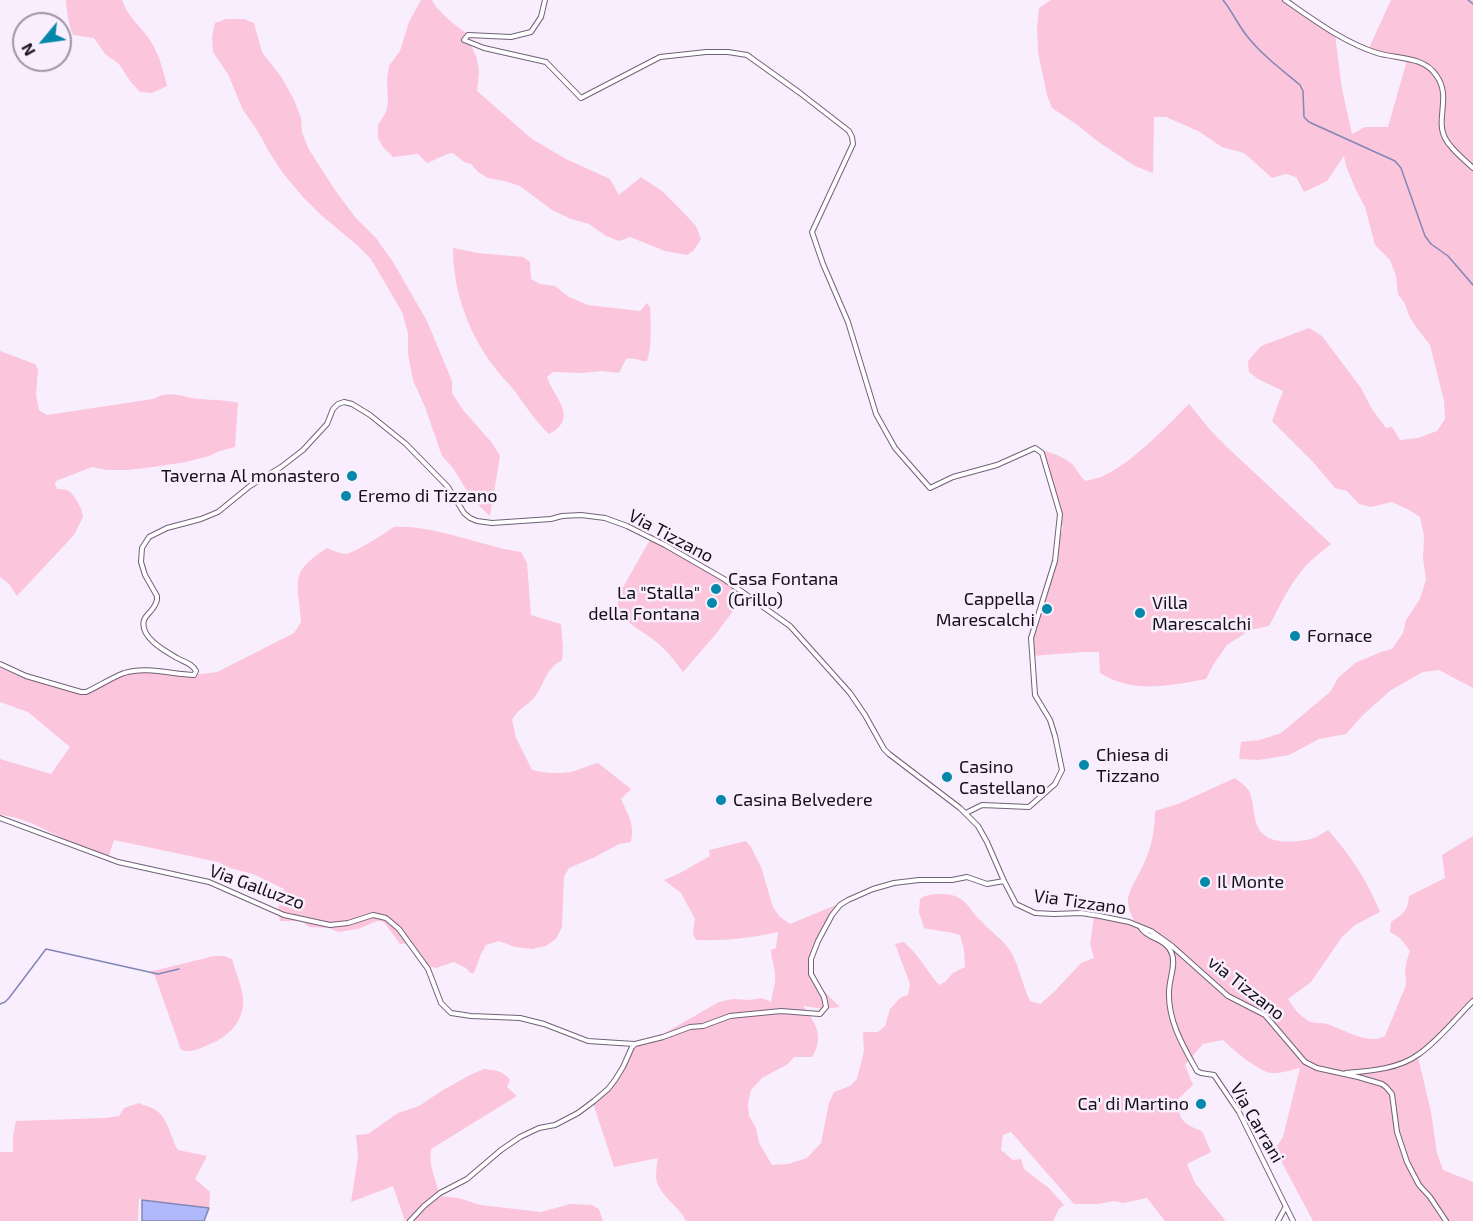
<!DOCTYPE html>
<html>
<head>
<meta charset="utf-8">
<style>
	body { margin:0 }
	#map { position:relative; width:1473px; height:1221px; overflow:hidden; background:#f9eefe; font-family:"Exo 2",sans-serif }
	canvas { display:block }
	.north { position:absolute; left:12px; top:12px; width:60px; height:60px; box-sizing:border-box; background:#f9eefe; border:2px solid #9e95a2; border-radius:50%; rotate:241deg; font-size:16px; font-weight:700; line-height:24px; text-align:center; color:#150f18 }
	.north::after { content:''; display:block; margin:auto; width:21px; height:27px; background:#0388a9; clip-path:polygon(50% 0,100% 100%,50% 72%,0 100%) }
</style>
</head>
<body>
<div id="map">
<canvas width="1473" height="1221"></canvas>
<div class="north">N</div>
</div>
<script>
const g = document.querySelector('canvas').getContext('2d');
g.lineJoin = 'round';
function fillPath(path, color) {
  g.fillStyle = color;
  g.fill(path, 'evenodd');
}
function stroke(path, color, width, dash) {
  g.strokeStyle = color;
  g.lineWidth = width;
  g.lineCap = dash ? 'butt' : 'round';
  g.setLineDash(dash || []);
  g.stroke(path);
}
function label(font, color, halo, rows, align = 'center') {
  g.font = font + ' "Exo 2",sans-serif';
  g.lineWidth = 5;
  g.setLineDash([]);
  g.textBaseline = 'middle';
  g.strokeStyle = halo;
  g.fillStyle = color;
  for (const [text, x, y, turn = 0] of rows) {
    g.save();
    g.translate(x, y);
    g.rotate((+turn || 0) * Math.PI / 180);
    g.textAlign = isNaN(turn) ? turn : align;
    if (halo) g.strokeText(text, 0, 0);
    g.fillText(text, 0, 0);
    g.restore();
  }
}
fillPath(new Path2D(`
	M66,0H122C127,15 138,24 147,36C158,50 163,69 167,86L152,93L140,92L130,81L119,64L105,54L94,38L73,35C68,23 67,13 66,0Z
	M421,0H432L436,7L450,21L466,33L477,59L479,72L477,91L532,139L566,159L610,179L619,195L641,177L662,191L683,212L696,226L701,239L694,250L687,255L665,251L630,237L619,241L606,236L589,224L571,219L552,210L520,186L504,181L488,178L478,172L471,164L464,162L453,153C444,154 436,160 427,163L418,154L393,157L383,147L378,138V125L386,112L388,103L387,79L389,66L400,51L409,22Z
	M1051,0H1282C1287,5 1293,6 1299,10C1312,17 1323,26 1335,35L1342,89L1352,134L1365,127H1388L1407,60L1396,58L1369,48L1391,0H1473V688L1439,670L1423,672L1391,690L1363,715L1346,734L1319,739L1289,755L1259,760L1239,759L1241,742L1260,740L1281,733L1330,692L1338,678L1355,663L1381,652L1392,649L1403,633L1406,620L1420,599L1426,580L1423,558L1424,536L1420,517L1409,510L1392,502L1371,507L1359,504L1347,491L1335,488L1313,462L1272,421L1283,391L1258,379L1249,372L1248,361L1261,346L1309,328L1322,336L1361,388L1372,409L1386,428L1392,427L1400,440L1418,438L1437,431L1445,419L1444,401L1430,345L1419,331L1410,318L1405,304L1398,294L1396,276L1390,260L1375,245L1365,207L1356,190L1346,166L1344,156L1327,181L1304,192L1296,177L1286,174L1272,178L1244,153L1222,147L1198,131L1166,117H1154L1153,173L1135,166L1100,143L1076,124L1052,108L1047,95L1038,52L1037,28L1039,8Z
	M226,19H244L254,23L262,52L282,78L294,100L301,118L302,132L308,148L335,190L355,217L376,238L393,262L427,321L452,381V393L463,410L492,443L500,456L490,516L472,499L453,468L442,456L425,407L413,380L408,354V333L402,312L371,259L357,245L321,215L303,197L282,172L268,150L257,130L243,110L228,74L213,52L212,37L215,23Z
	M453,248L478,253L523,257L530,262L531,279L540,284L555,286L569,297L588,305L640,311L647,303L650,307C651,324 652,346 647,361C638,361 634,357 626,359L619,373L602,371L582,373L553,372L547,377C554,398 580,418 549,434C535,421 525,405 514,390C510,384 503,379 499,373C470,338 453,293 453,248Z
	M0,351L35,364L38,369L36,395L39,410L47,415L153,399C172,389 181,398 200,399C213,400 226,400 238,403L235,447L220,451L209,456L186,462L153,467L127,470H107L92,467L56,481L55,484L57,489C58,489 66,489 67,490C74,493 83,510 83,517L74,535L17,596L9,584L0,577Z
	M1189,404L1211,431L1228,448L1331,544C1320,553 1308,562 1300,573C1287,589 1279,608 1269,626L1250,630L1227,645L1213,665L1206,679C1168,686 1134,694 1100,673L1099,652H1083L1032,656L1033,638L1037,615L1063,527L1055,504L1042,450C1052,453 1065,457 1073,465C1077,470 1080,476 1085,481C1092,479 1101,478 1107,474C1135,460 1167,426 1189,404Z
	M394,527C434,525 480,546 521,552L527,563L531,615L561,624L563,647L562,660C543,671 545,685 533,699C524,708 520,707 512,720L516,738L532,770C544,773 559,774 571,772C580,770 588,765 598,763L631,789L621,799C628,815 635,824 631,842L619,844L595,857L569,868L564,877L562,927L556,939L546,946L532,949L515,947L499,941L486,945L481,954L474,973H470L466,968L454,962L436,968L427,966L410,943L400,944L384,922L377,921L358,929L338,932L329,928L309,927L301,921H280L278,909L284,889L253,874L230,868L218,862L114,840L108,858C97,854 86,850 76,845C52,834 27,817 0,815V759L51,774L70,747L28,712L0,702V666L31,677L84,692L121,674L142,668L180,675L202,674L217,672L294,633L301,622C299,581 287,574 327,548C332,550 340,554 346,554C354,553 387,532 394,527Z
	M651,538L662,544L672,546L746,594L715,635L683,672C674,659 664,647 651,638C642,631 628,624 621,614C617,609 618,603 618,596Z
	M1235,778C1240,782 1246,786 1249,791C1255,803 1252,821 1261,832C1271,845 1297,842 1311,839C1317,837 1323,833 1328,830C1351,856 1367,880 1380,912L1355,925L1342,937L1311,982L1288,999C1293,1007 1301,1018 1311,1022C1317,1024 1324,1022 1330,1025C1347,1031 1368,1045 1385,1036L1406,985L1405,970L1407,960L1410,951L1400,938L1390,932L1391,922C1403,914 1408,911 1409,896L1445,878L1442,855L1473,836V1005L1460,1015L1417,1053L1431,1112L1437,1153L1443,1170L1473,1182V1221H1313L1280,1159L1277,1146L1283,1137L1300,1068C1291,1070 1280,1074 1271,1073C1258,1071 1232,1049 1223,1040L1203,1044L1185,1065L1193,1085L1179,1098C1177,1119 1183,1124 1202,1131L1211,1152L1187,1164L1195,1183L1225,1220L1224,1221H1165L1147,1198L1123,1203L1114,1201L1098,1204H1074L1011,1132L1003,1135L1001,1150L1013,1160L1021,1159L1024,1169L1050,1189L1064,1205L1059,1209L1053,1221H686C679,1205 658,1196 656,1177C656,1171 657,1164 658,1158L614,1167L593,1103L619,1077L631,1048L639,1042L661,1035L719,1002L733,999L750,1000L762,998L771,1002C772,993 776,984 775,976C775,966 771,959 771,950L776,948L778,932C751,938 724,941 696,940L693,934L695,919L681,893L664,880L680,873L710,856L709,850L746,841L751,847L761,867L773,907L779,916L790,924L836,905L811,962C810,980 828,995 840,1007L824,1009L803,1006C815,1022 825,1037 812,1057H794L788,1064L762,1078L751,1090L748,1104L749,1116L756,1128L759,1143L772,1165L788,1164L807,1158L821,1143L829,1103L834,1092L850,1086L857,1079L864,1051L863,1032H878L885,1026L890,1009L901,997L908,995L910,984L895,944L904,942C918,954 927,971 939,985L945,982L953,973L965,967L964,950L960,935C948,931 937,931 924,928L919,912L920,899C928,894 933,894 942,894C966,894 967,908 982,922C990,931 1002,939 1009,949C1019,964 1022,984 1030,1001L1040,1004L1054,992L1081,963L1094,958L1090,944L1094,917L1120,921L1135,922C1131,915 1128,908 1128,900C1128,890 1141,872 1145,861C1152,845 1155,829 1155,811L1178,804Z
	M214,956H224L232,959C235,971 245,992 243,1005C241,1025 226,1038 208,1045C198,1049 191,1053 181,1050L155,976L149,972Z
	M484,1069C495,1070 504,1071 510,1080L507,1087L517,1096L431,1149C428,1164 436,1180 440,1196L459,1198L480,1205L541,1212L570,1204L592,1205L599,1209L603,1221H405L393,1186L351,1202L358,1157L356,1135L368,1134L398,1113L419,1106L443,1090L470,1075Z
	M139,1103C144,1106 153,1107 157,1111C168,1118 171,1139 178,1150L207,1156L195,1179L210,1192L209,1208L139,1199L138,1221H0V1152H13V1135L16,1121L105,1118L119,1116L124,1108Z`), '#fbc5db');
const water = new Path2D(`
	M142,1200L209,1208L204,1221H142Z`);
fillPath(water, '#b0b9fb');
stroke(water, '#8286b7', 1.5);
stroke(new Path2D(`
	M1223,0C1232,11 1238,25 1247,36C1262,55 1281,69 1300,85L1303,91L1304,117L1309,122L1395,161L1401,168L1425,236L1431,244L1448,256L1473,285
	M1468,0L1473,4
	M0,1004L5,1002L9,998L46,949L158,974L179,969`), '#8286b7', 1.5);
const minor = new Path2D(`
	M545,0L541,17L531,32L511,37L468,35L464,40L484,48L546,62L581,98L660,57L706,52H728L747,55L800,93L849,131L852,137L853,144L812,232L823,264L848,322L876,414L895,448L930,488L953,477L997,465L1035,448L1042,453L1060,514L1055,561L1031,638L1035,695L1050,720L1055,736L1062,770L1055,784L1029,807L982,805L966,813
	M1285,0C1314,20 1343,42 1377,53C1397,59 1423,56 1436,75C1452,96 1435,119 1445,138C1451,150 1464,159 1473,168
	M0,664L26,676L81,692H86C99,686 111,678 124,673C146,666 171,674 194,675L196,671C192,663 184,662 177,658C165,651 139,637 144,620C147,613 154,611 157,600V596L145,575L141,562L142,548L149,537L167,528L201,519L218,512L250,486L281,467L303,450L327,424L333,409L338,404L344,402L352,404L370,415L406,444L448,487L464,513L470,518L477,521L492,523L551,519L562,516L581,515L605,518L627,526L665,545L724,579L790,626L850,693L865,715L884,749L889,754L960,808L978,826L987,842L1004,881L1016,904L1035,913L1054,914L1081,913L1100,916L1129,922L1151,931L1172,946L1228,996L1265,1015L1305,1062L1317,1068L1358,1077L1382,1084L1386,1087L1392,1094L1397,1132L1407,1162L1419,1185L1430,1197L1446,1221
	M0,818L118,862L209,882L284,915L330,925L348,923L373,915L386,918L399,929L428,969L441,1003L451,1013L471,1016L520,1018L544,1024L588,1041L634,1044
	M1141,928C1147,939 1167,938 1172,954C1176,966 1169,979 1169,992C1168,1021 1183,1046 1197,1071L1201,1073L1214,1075L1239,1112L1293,1221
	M1346,1073C1370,1071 1399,1069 1419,1054C1438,1041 1457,1017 1473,1001
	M410,1221L424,1206L440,1193L467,1179L501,1150L520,1137L539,1128L555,1125L578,1113L594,1101L608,1089L615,1080L623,1067L632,1047L635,1044L663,1037L690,1027L703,1026L730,1016L781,1011L820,1014L826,1007L824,997L811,974V959L818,941L832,915L840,905L848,900L873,889L894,883L919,880H952L967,877L987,884L1004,881
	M1278,1221L1285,1208`);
stroke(minor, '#716178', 6);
stroke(minor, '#fff', 4);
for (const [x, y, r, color] of [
	[352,476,6,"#0388a9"],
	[346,496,6,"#0388a9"],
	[716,589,6,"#0388a9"],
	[712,603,6,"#0388a9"],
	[1047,609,6,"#0388a9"],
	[1140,613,6,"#0388a9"],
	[1295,636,6,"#0388a9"],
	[1084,765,6,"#0388a9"],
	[947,777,6,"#0388a9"],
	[721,800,6,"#0388a9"],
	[1205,882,6,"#0388a9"],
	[1201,1104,6,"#0388a9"]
]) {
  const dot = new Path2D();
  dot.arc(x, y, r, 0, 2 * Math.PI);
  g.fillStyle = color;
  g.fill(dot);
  stroke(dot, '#f9eefe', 2);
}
label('18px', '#150f18', '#f9eefe', [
	["Taverna Al monastero",340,476,"right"],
	["Eremo di Tizzano",358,496],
	["Casa Fontana",728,579],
	["(Grillo)",728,600],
	["La \"Stalla\"",700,593,"right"],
	["della Fontana",700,614,"right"],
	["Cappella",1035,599,"right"],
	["Marescalchi",1035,620,"right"],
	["Villa",1152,603],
	["Marescalchi",1152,624],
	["Fornace",1307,636],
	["Chiesa di",1096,755],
	["Tizzano",1096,776],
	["Casino",959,767],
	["Castellano",959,788],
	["Casina Belvedere",733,800],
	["Il Monte",1217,882],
	["Ca' di Martino",1189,1104,"right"]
], 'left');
label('18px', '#150f18', '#f9eefe', [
	["Via Tizzano",671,536,28],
	["Via Galluzzo",257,887,20],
	["Via Tizzano",1080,902,8],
	["via Tizzano",1246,988,38],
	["Via Carrani",1257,1123,60]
]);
</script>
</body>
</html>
